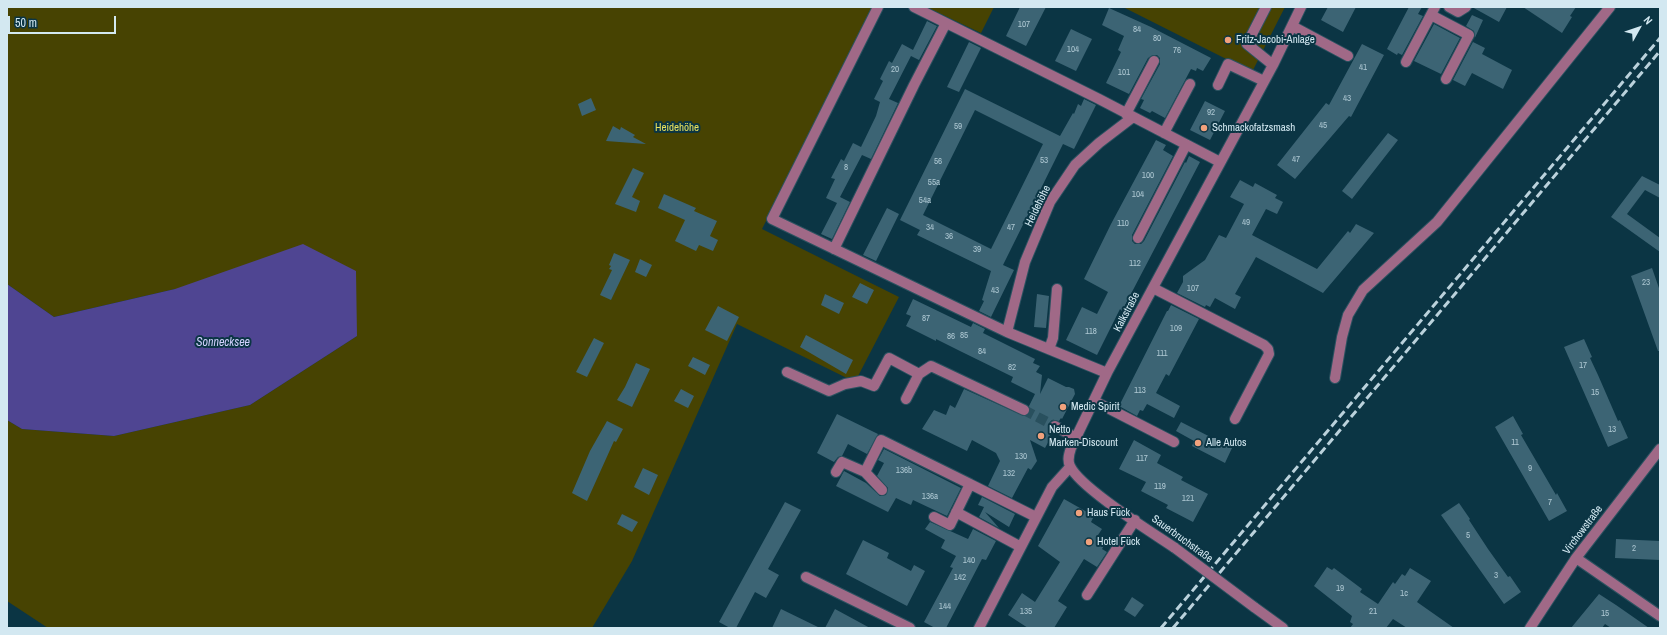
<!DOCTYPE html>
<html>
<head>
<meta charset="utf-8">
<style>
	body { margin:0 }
	#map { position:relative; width:1667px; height:635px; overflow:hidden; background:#0b3544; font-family:"Archivo Narrow",sans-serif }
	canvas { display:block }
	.frame { position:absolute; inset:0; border:8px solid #d3e8f1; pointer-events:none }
	.north { position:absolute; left:1619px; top:8px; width:40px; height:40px; -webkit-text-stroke:3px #0b3544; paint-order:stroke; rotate:50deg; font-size:11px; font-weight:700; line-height:16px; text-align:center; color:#d3e8f1 }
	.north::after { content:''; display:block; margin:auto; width:14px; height:18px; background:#d3e8f1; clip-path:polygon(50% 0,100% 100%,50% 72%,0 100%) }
	.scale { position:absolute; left:8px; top:16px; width:108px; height:18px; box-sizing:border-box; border:2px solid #d3e8f1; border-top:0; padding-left:5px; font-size:12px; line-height:14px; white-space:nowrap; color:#d3e8f1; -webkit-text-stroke:3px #0b3544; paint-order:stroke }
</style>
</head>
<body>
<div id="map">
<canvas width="1667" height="635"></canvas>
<div class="frame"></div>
<div class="north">N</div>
<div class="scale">50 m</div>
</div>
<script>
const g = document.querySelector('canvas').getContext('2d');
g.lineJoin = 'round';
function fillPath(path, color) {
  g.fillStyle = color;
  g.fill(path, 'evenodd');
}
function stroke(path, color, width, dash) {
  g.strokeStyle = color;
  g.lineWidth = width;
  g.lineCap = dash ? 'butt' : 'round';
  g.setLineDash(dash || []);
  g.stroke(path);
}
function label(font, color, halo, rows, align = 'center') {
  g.font = font + ' "Archivo Narrow",sans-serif';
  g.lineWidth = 4;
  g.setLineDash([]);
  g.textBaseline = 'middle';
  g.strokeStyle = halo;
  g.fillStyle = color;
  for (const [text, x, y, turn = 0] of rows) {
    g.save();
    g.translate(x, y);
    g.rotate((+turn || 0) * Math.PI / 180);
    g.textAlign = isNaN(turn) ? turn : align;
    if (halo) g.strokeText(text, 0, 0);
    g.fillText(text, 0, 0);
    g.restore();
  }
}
fillPath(new Path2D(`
	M7,7H873L762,229L899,297L855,382L737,324L632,561L592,628H48L7,601V420L22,429L114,436L250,405L357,336L175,289L54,317L7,284Z
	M926,7H994L981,33Z
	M1123,7H1285L1252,72Z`), '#474302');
fillPath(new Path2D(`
	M303,244L356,271L357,336L250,405L114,436L22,429L7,420V284L54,317L175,289Z`), '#4f4592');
fillPath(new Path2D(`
	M1020,7H1046L1026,46L1006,36Z
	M1328,7H1356L1343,32L1321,20Z
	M1409,7H1422L1418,14L1423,16L1402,55L1398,53L1397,55L1387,49Z
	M1472,7H1507L1499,22Z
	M1523,7H1576L1570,16L1572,17L1562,33Z
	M1109,8L1151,27L1211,58L1203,71L1197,68L1196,71L1191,69L1165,118L1152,111L1150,113L1140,108L1144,100L1141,99L1160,64V58L1157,55H1153L1148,58L1129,94L1106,83L1121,52L1118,50L1124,36L1102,25Z
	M1472,15L1483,20L1473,42L1485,48L1482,54L1512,70L1503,89L1472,73L1465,86L1453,80L1475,38L1474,31L1466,26Z
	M927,21L937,26L919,60L911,56L889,99L898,103L871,159L862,155L840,197L850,202L832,239L821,234L837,203L826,198L835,179L831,178L841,159L844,161L853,143L861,147L876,116L880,102L874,99L883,81L880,79L889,61L892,63L902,44L913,50Z
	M1434,24L1460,38L1441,74L1414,61Z
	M1071,29L1092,39L1076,71L1055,61Z
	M969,42L981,48L959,92L947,87Z
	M1362,44L1384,55L1351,117L1349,116L1295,179L1277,165L1326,103L1329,105Z
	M965,89L1060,136L1073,113L1074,114L1078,104L1081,106L1084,99L1096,105L1074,149L1063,144L1003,265L1014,270L991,317L979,311L984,301L982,300L991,271L917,235L920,230L900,220ZM975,110L1043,144L991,249L923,215Z
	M591,98L596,110L582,116L578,104Z
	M1205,101L1225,111L1210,140L1190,130Z
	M613,126L620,130L621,127L635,135L633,137L646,144L606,141Z
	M1388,133L1398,140L1352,199L1342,191Z
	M1156,140L1166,145L1163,150L1173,156L1132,235V241L1135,244H1141L1144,241L1185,162L1186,163L1189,156L1200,162L1122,311L1120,309L1097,355L1066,340L1082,307L1097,314L1108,292L1084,279L1111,224Z
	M633,168L644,173L632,197L640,201L636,212L615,204Z
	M1642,176L1660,185V198L1645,190L1627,214L1660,238V252L1611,217Z
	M1240,180L1253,187L1255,183L1277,195L1275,198L1283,202L1277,214L1266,209L1252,235L1317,269L1348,231L1350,233L1356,224L1374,233L1323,293L1256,257L1235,294L1241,297L1235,309L1215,298L1210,307L1206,305L1205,307L1177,293L1183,282V276L1205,260L1219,235L1226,238L1244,204L1230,197Z
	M664,194L696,208L694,211L717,221L710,236L718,240L713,251L699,245L696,251L675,241L685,220L658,208Z
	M887,208L899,214L876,261L863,255Z
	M614,253L630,260L611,300L600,295L612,270L609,269L611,266L609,265Z
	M640,259L652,265L646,277L635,272Z
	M1652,268L1660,291V351H1658L1631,276Z
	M860,283L874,290L867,304L852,297Z
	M825,294L844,303L839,314L821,305Z
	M1037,294L1049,296L1046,328L1034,327Z
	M913,299L971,327L973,323L985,329L983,333L1035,359L1033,363L1040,366L1036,372L1042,375L1040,394L1048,378L1066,387H1069L1074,389L1075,394L1062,419L1061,418L1059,421L1052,420L1049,423L1050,439L1045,448L1030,440L1037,461L1031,470L1028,468L1012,498L988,486L1000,461L996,453L972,440L967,451L922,429L934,410L946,415L950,405L955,408L964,389L1024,416L1030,412L1029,406L1035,394L1011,382L1013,377L962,352L936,339V341L906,326L911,316L906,314Z
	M1171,305L1199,319L1169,376L1166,374L1156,393L1180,406L1174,418L1147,404L1143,411L1140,410L1137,416L1119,406L1167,311H1168Z
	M718,306L739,317L727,341L705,330Z
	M806,335L853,360L846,374L800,347Z
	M594,338L604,343L587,377L576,372Z
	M1584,339L1592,357L1590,358L1598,375L1618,421L1620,420L1628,438L1608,447L1564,347Z
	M693,357L710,365L705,375L688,366Z
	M636,363L650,369L632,407L617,400L625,387Z
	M681,389L694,396L688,408L674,401Z
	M837,414L878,434L867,454L848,444L842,456L838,457L834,462L817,453Z
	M1513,416L1523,434L1521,435L1556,495L1557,493L1567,511L1549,521L1495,427Z
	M607,421L623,429L616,442L614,441L587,501L572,493L590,451Z
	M1181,422L1232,448L1225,463L1192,446L1194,441L1176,431Z
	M1134,440L1161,455L1157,463L1183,477L1181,480L1208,494L1193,522L1166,508L1168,505L1141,491L1146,482L1119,469Z
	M884,449L961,488L947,516L913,500L911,505L896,498L888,512L836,486L844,471L866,483L880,496L886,495L888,488L877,476L884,463L878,460Z
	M643,468L658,475L649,495L634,487Z
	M982,497L1015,514L1009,527L985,512L999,528L979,517L984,507L978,505Z
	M1064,499L1094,516L1091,522L1102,529L1096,538L1105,544L1102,549L1107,552L1097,567L1084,559L1058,601L1067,607L1054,628H1028L1008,615L1022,593L1035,602L1060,562L1038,546Z
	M785,502L801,510L768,569L779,575L766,598L755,592L736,628H730L719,622Z
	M1459,503L1470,519L1469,520L1488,549L1508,577L1510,576L1521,592L1504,604L1441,515Z
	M622,514L638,522L632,532L617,524Z
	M930,522L968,539L973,529L996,541L986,560L982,559L946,628H935L924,622L953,568L950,567L956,556L941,548L945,540L925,529Z
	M1616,539L1660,541V560L1615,558Z
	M863,540L889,553L887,558L911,571L914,565L925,571L907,606L846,574Z
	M1327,567L1332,570L1334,568L1362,589L1360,592L1378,604L1393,582L1395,584L1402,574L1405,576L1410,568L1431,581L1417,602L1454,628H1407L1393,619L1386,628H1350L1353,624L1350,622L1352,616L1314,586Z
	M1599,594L1616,605L1649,628H1611L1605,624L1602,628H1571Z
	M1132,597L1144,605L1135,617L1124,610Z
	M781,609L820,628H772Z
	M835,609L870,628H825Z`), '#3c6474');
stroke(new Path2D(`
	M1024,410L1055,426`), '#29505e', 10, [10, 5]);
const minor = new Path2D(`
	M878,7L772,219L1007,332L1107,373
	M914,7L1099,99L1220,162
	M1266,7L1247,44L1273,65
	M1449,7L1458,12L1466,7
	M1431,15L1469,35L1446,79
	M1292,26L1348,56
	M1406,62L1435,7
	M1218,85L1228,64L1264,81
	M1126,114L1154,61
	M1164,133L1190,84
	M1138,238L1186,145
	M834,249L914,85L946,23
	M1153,288L1264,345L1268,349L1269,354L1235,419
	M1007,332L1025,262L1050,202L1075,165L1099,143L1133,117
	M1049,349L1053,338L1057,289
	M787,372L829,391L845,384L861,381L874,386L889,358L919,374L906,399
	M919,374L931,366L1024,410
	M1335,378L1342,337L1348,315L1363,290L1437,222L1610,7
	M1094,401L1174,442
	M1055,426L1076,438
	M836,472L842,462L865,472L881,440L970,484
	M865,472L882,490
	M956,512L1021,547
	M934,517L950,525L970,484L1036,517
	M1175,548C1153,533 1080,488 1070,466C1067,460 1069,454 1071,448L1107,373L1273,65L1301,7
	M1576,558L1660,616
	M806,577L910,628
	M1087,595L1135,520
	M1254,607L1283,628
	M979,628L1052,487L1070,467
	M1530,628L1576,558L1660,449`);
stroke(minor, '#2b5260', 12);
stroke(minor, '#a06987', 10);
stroke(new Path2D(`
	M1161,628L1660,38
	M1173,628L1660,51`), '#bbd2dc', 3, [8, 4]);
const minorBridge = new Path2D(`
	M1175,548L1254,607`);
stroke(minorBridge, '#2b5260', 12, []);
stroke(minorBridge, '#a06987', 10);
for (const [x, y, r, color] of [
	[1228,40,4,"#f1a17c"],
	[1204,128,4,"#f1a17c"],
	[1063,407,4,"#f1a17c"],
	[1041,436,4,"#f1a17c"],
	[1198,443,4,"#f1a17c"],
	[1079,513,4,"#f1a17c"],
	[1089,542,4,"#f1a17c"]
]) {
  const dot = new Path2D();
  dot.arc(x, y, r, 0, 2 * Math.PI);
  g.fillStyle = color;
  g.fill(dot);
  stroke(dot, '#0b3544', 1.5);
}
label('9px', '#adc7d2', null, [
	["107",1024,25],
	["84",1137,30],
	["80",1157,39],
	["104",1073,50],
	["76",1177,51],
	["41",1363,68],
	["20",895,70],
	["101",1124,73],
	["43",1347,99],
	["92",1211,113],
	["45",1323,126],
	["59",958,127],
	["47",1296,160],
	["53",1044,161],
	["56",938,162],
	["8",846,168],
	["100",1148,176],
	["55a",934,183],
	["104",1138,195],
	["54a",925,201],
	["49",1246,223],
	["110",1123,224],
	["34",930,228],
	["47",1011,228],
	["36",949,237],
	["39",977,250],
	["112",1135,264],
	["23",1646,283],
	["107",1193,289],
	["43",995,291],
	["87",926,319],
	["109",1176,329],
	["118",1091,332],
	["85",964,336],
	["86",951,337],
	["84",982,352],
	["111",1162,354],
	["17",1583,366],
	["82",1012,368],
	["113",1140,391],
	["15",1595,393],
	["13",1612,430],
	["11",1515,443],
	["130",1021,457],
	["117",1142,459],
	["9",1530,469],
	["136b",904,471],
	["132",1009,474],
	["119",1160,487],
	["136a",930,497],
	["121",1188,499],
	["7",1550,503],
	["5",1468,536],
	["2",1634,549],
	["140",969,561],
	["3",1496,576],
	["142",960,578],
	["19",1340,589],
	["1c",1404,594],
	["144",945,607],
	["135",1026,612],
	["21",1373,612],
	["15",1605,614]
]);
label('11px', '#d3e8f1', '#0b3544', [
	["Fritz-Jacobi-Anlage",1236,40],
	["Schmackofatzsmash",1212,128],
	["Medic Spirit",1071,407],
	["Netto",1049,430],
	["Marken-Discount",1049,443],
	["Alle Autos",1206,443],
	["Haus Fück",1087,513],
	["Hotel Fück",1097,542]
], 'left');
label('11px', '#e8e15d', '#0b3544', [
	["Heidehöhe",677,128]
]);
label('11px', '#d3e8f1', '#0b3544', [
	["Heidehöhe",1038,206,-64],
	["Kalkstraße",1127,312,-62],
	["Virchowstraße",1583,530,-53],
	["Sauerbruchstraße",1182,539,36]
]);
label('italic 12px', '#d1d0fc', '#0b3544', [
	["Sonnecksee",223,343]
]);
</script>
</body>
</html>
